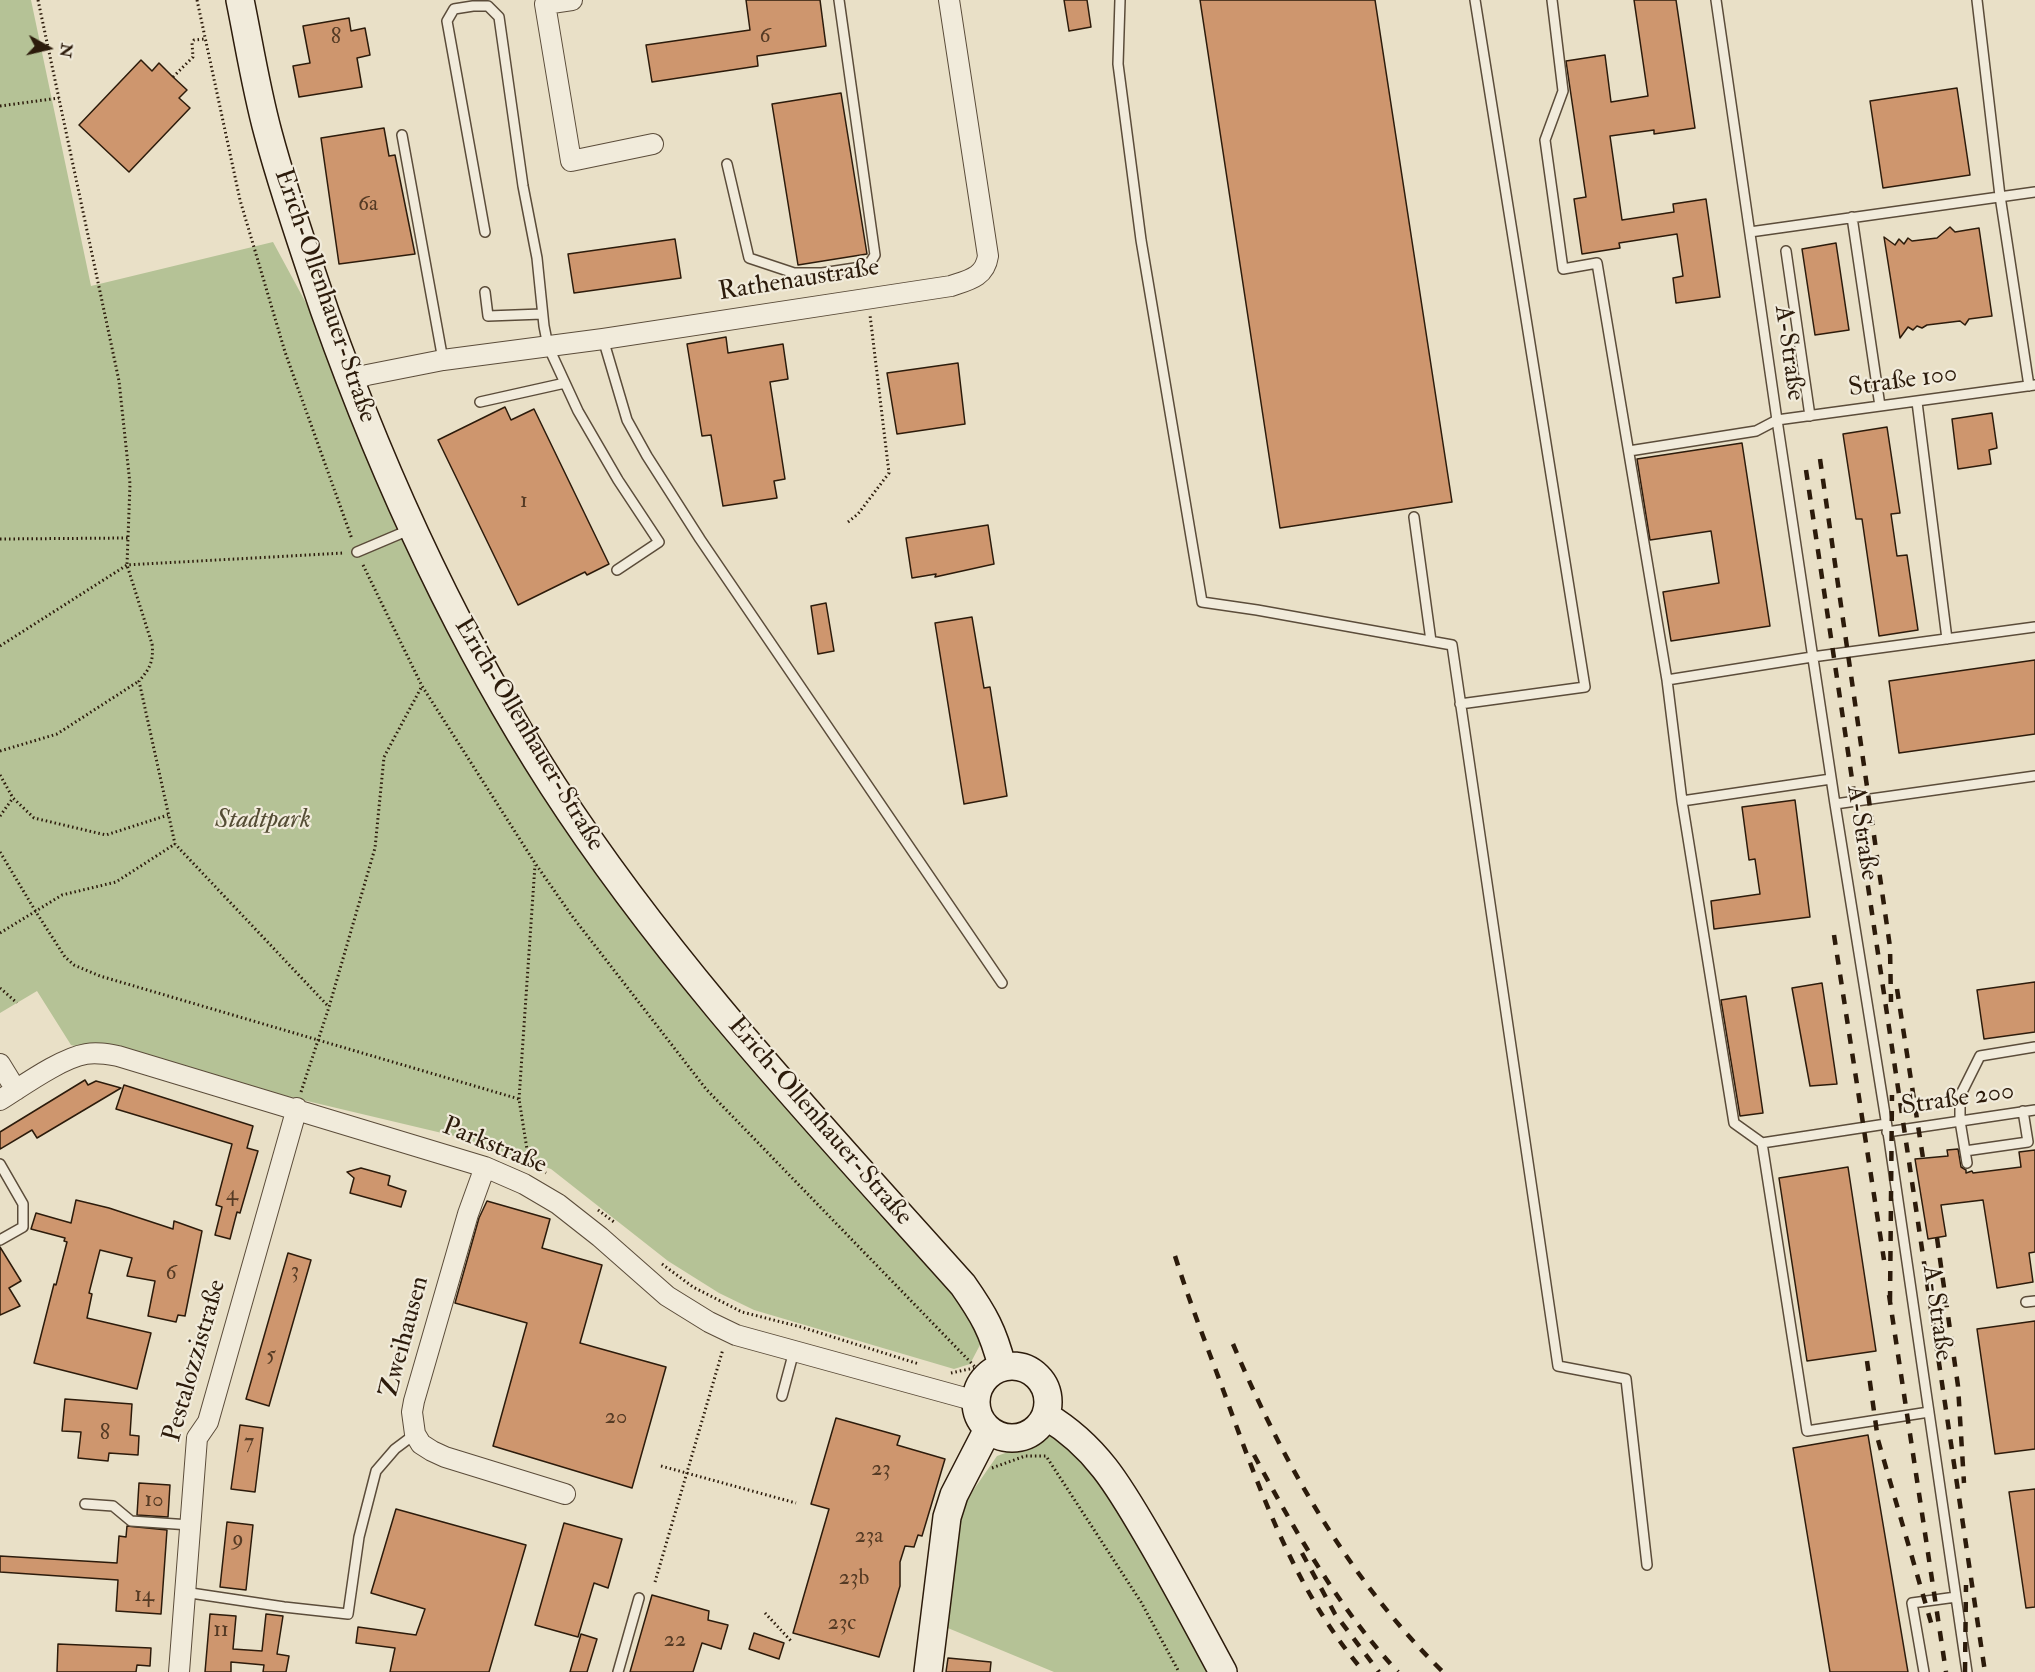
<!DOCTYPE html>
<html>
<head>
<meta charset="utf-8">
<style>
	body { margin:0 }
	#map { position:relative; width:2035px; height:1672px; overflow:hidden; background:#e9e0c7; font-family:"IM FELL Double Pica",serif }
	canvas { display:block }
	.north { position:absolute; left:18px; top:18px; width:60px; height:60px; -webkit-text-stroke:4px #f1ebdb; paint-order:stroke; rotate:98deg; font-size:16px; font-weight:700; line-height:24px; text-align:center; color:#2c1b0b }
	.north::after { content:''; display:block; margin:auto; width:21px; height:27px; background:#2c1b0b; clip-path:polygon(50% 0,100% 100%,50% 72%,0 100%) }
</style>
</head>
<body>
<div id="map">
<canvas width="2035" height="1672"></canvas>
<div class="north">N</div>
</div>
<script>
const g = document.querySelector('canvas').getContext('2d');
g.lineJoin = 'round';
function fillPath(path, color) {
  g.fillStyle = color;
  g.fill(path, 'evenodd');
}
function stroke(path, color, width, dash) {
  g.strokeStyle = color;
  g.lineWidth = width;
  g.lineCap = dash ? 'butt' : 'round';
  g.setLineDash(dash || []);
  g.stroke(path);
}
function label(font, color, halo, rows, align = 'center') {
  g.font = font + ' "IM FELL Double Pica",serif';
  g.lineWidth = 4.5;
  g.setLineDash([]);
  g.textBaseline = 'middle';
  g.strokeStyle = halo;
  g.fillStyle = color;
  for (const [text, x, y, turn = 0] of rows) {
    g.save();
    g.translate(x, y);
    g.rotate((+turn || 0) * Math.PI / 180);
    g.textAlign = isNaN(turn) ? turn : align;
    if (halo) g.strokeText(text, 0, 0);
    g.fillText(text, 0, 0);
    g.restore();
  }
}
fillPath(new Path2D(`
	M0,0H31L91,286L273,242L339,364L551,785L962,1293L975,1323L980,1345L970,1364L954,1369L754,1310L719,1293L668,1261L551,1169L463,1138L71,1045L37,991L0,1013Z
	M1052,1436L1079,1451L1161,1572L1220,1672H1054L943,1626L961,1508L997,1456Z`), '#b5c296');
const building = new Path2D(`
	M746,0H820L826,46L757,56L758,66L652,82L646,45L750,30Z
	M1064,0H1087L1091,27L1069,31Z
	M1200,0H1375L1452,502L1280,528Z
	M1634,0H1676L1695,128L1654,134V130L1610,136L1622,220L1674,212L1673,204L1706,199L1720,297L1676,303L1673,278L1683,276L1677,234L1619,243L1620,248L1582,254L1574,199L1586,197L1566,61L1605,55L1611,102L1648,96Z
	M349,18L351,31L365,28L370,55L357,58L362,87L299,97L293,66L310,63L303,26Z
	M141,60L152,71L159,63L173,77L187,90L179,98L190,108L129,172L79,125Z
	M1957,88L1970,175L1883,188L1870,101Z
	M841,93L867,254L798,265L772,104Z
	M384,128L389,156L395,155L415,254L339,264L321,138Z
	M1950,227L1955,232L1979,228L1992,316L1969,319L1965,325L1960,321L1927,325L1922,328L1917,326L1913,330L1908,327L1900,338L1884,237L1895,245L1899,239L1904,244L1908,238L1912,241L1937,238Z
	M675,239L681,278L574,293L568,254Z
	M1836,243L1849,330L1815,335L1802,249Z
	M726,337L728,353L783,344L788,379L770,382L785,479L774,481L777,498L723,506L711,435L702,436L687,344Z
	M958,363L965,424L897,434L887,373Z
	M505,407L511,420L534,409L609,564L587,575L585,572L518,605L438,440Z
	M1992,413L1997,448L1989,450L1991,464L1958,469L1952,419Z
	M1887,427L1900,513L1891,514L1897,556L1907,555L1918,630L1879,636L1862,519H1856L1843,434Z
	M1742,443L1770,626L1671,641L1663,592L1719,583L1711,531L1650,540L1637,459Z
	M988,525L994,564L935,577L936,574L912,578L906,538Z
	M826,603L834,651L818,654L811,606Z
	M972,617L984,688L990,687L1007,796L964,804L935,623Z
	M2035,660V734L1899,753L1889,681Z
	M1795,800L1810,917L1714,929L1711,901L1760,894L1755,859L1749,860L1742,807Z
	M2035,982V1032L1984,1039L1977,990Z
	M1822,983L1837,1084L1810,1086L1792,988Z
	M1746,996L1763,1113L1740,1116L1721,1000Z
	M85,1080L88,1085L96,1081L121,1088L37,1138L32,1130L0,1149V1132Z
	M124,1085L253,1126L247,1148L258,1151L240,1213L237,1212L230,1239L215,1235L222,1207L216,1205L232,1144L116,1109Z
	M1958,1149L1961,1167L1966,1170V1173L1972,1171L1973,1173L2021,1167L2019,1152L2035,1150V1252L2029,1253L2033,1282L1997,1288L1983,1200L1941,1205L1946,1236L1928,1239L1915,1159L1948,1156L1947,1150Z
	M1848,1167L1876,1351L1807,1361L1779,1178Z
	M361,1168L390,1176L388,1185L406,1191L401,1207L350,1193L354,1178L347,1172Z
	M76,1200L109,1208L173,1229L174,1221L202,1231L185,1316L178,1315L176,1322L148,1316L155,1281L127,1276L132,1258L100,1250L89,1293L92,1294L87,1318L151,1333L137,1389L34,1363L54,1284L56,1285L67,1242L64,1241L65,1238L31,1229L36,1213L71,1223Z
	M487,1201L550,1219L542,1248L602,1265L580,1343L666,1367L632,1488L493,1446L527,1323L455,1303L479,1218Z
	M0,1247L21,1281L9,1288L20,1306L0,1315Z
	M288,1253L311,1260L269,1406L246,1399Z
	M2035,1321V1449L1995,1454L1977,1329Z
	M65,1399L132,1404L130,1435L139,1436L138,1455L109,1453L108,1461L78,1458L81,1432L62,1431Z
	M836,1418L900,1436L897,1445L945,1459L922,1536L918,1535L914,1547L905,1546L900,1562V1586L879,1657L793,1633L829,1509L811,1504Z
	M240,1425L263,1428L255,1492L231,1489Z
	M1868,1435L1908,1672H1830L1793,1448Z
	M139,1483L170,1485L168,1517L137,1515Z
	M2035,1489V1607L2026,1608L2009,1492Z
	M396,1509L526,1545L489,1672H390L395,1648L356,1643L358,1627L416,1635L425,1609L371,1593Z
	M227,1522L253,1525L246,1590L220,1587Z
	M564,1523L622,1539L608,1588L594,1583L578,1637L535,1625Z
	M127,1526L167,1530L161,1614L116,1611L118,1580L0,1572V1556L117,1563L119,1536L126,1537Z
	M652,1595L709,1611L708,1620L728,1625L721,1649L702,1643L693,1672H630Z
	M210,1614L236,1616L233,1649L262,1651L266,1614L283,1616L277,1654L289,1656L286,1672H263L264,1665L231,1662V1672H205Z
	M754,1633L784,1643L779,1659L749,1649Z
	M581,1634L597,1639L587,1672H570Z
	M58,1644L151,1648L150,1666L137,1665L136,1672H57Z
	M948,1658L991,1662L990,1672H946Z`);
fillPath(building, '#ce966e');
stroke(building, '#2c1b0b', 1.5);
const lane = new Path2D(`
	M1120,0L1118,64L1141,240L1202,602L1257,610L1452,645L1558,1366L1626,1379L1647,1565
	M1552,0L1563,91L1545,140L1563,269L1597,263L1667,680L1682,801L1734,1123L1762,1143L1807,1431L1929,1412
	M1716,0L1777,420L1835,804L1889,1139L1967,1672
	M1977,0L2000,196L2029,386
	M402,135L443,360
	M727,164L749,258L794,273H822L868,266L875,255L839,0
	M1852,217L1880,406
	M485,232L447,21L454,9L473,6H488L499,17L523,186L537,258L544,326L548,346L578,411L618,480L659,542L617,570
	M1750,232L2035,192
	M1786,251L1810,416
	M485,292L488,316L542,314
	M603,339L627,420L647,456L700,539L1002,983
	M480,402L565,383
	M1917,402L1947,639
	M1629,451L1756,431L1777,420L2035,385
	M1414,517L1431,641
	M357,552L409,530
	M1667,680L1812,657L2035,627
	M1460,704L1585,687L1475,0
	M1682,801L1831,779
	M1835,804L2035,776
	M1887,1132L2035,1110
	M1762,1143L1886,1124
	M1965,1151L2028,1142L2023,1111
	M1967,1163L1960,1121V1096L1980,1056L2035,1047
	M0,1164L23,1204V1227L0,1240
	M2026,1302L2035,1301
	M782,1396L794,1351
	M85,1504L113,1506L131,1521L190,1525
	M184,1592L284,1607L348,1614L359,1537L376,1471L395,1449L415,1434
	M618,1672L639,1598
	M1924,1672L1912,1603L1956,1597`);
const street = new Path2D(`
	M572,0L545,4L571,161L653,144
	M350,381L367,375L443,360L603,339L951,286C969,280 985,277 988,256L949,0
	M0,1064L16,1090
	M0,1100C21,1087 61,1058 86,1054C97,1052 107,1054 118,1056L485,1167L524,1184L558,1204L600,1237L667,1296L709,1322L736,1335L976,1401
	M485,1167L468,1214L414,1401L412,1412L415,1434L421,1444L432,1451L445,1457L565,1494
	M179,1672L197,1438L208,1422L297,1108`);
const secondary = new Path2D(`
	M240,0C249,44 256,89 268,133C284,193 305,253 325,312C384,478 457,637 553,786C670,967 820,1125 963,1285C984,1315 993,1331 1002,1366
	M976 1402a36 36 0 1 1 72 0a36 36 0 1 1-72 0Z
	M1046,1416C1096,1446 1119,1486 1148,1536C1174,1580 1198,1626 1223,1672
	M928,1672L947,1517L954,1495L988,1429`);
stroke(lane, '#5b4c3a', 12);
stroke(street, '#5b4c3a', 22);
stroke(secondary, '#2c1b0b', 30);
stroke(new Path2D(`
	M38,0L119,381L130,484L127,565L152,644C154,660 150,669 139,681L175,844L329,1007
	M197,0L240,200L285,352L352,539
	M173,77L193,57L192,43L194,40L204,39
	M0,106L59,98
	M848,522L858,514L889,473L870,315
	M0,539L128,538
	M363,565L422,686L535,863L572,916L706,1089L980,1372
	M0,646L127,565L343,553
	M0,751L57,734L139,681
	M0,775L13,798L34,818L106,835L168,815
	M0,816L13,798
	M0,852L36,912L65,957L74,965L100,976L519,1099L529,1162L546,1173
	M0,933L62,895L116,882L175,844
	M0,988L17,1003
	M301,1092L329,1007L375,848L384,757L422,686
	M519,1099L535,865
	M598,1210L614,1222
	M662,1264L693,1287L742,1312L801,1327L919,1364
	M951,1373L974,1368
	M661,1466L796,1503
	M992,1468L1025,1456H1046L1141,1602L1179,1672
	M655,1582L723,1349
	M765,1613L792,1642`), '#2c1b0b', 3, [1.5, 3]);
stroke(lane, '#f1ebdb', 9);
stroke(street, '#f1ebdb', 20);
stroke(secondary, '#f1ebdb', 27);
stroke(new Path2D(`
	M1820,459L1890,947L1891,1002
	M1806,470L1985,1672
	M1834,935L1884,1260
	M1897,989L1923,1158
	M1937,1238L1958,1386L1964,1483
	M1175,1256C1191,1307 1211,1356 1229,1406C1263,1499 1298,1595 1364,1672
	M1889,1295L1946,1672
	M1890,1301L1892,1095
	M1233,1344C1283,1463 1350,1581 1443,1672
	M1867,1361L1878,1440L1932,1626
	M1254,1455C1295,1531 1339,1609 1398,1672
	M1302,1553L1335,1614L1379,1672
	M1965,1672L1966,1585`), '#2c1b0b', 4.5, [10, 10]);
label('22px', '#543a24', null, [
	["6",765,37],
	["8",336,38],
	["6a",368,205],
	["1",524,502],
	["4",232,1195],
	["3",295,1272],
	["6",171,1274],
	["5",271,1356],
	["20",616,1418],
	["8",105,1434],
	["7",249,1443],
	["23",881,1470],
	["10",154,1501],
	["23a",869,1537],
	["9",238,1540],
	["23b",854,1579],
	["14",144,1596],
	["23c",842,1624],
	["11",221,1631],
	["22",675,1641]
]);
label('26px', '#2c1b0b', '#f1ebdb', [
	["Rathenaustraße",799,281,-9],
	["Erich-Ollenhauer-Straße",324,296,71],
	["A-Straße",1788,353,82],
	["Straße 100",1903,382,-8],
	["Erich-Ollenhauer-Straße",528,735,59],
	["A-Straße",1861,833,81],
	["Straße 200",1958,1100,-8],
	["Erich-Ollenhauer-Straße",819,1122,49],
	["Parkstraße",494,1147,22],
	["A-Straße",1936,1313,82],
	["Zweihausen",406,1337,-75],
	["Pestalozzistraße",196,1361,-74]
]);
label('italic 26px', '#554d35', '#f1ebdb', [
	["Stadtpark",263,821]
]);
</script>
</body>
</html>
